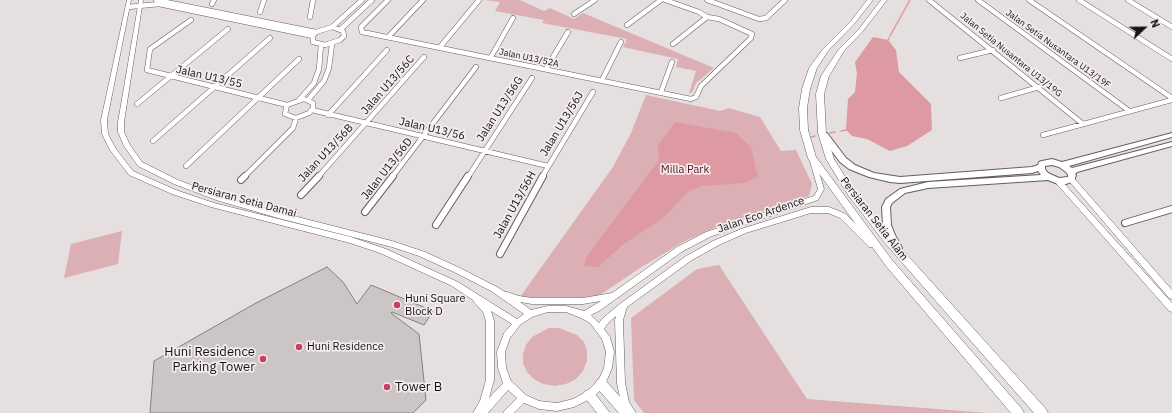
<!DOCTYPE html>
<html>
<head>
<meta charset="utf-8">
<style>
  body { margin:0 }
  #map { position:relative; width:1172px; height:413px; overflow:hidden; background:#e6dfdf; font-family:"IBM Plex Sans",sans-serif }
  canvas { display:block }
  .north { position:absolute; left:1124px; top:8px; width:40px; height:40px; -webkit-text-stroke:3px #f4eced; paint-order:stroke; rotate:68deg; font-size:11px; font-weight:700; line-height:16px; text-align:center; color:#151313 }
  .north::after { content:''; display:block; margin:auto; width:14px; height:18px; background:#151313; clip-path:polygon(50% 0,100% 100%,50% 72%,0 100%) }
</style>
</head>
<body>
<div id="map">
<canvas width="1172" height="413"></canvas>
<div class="north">N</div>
</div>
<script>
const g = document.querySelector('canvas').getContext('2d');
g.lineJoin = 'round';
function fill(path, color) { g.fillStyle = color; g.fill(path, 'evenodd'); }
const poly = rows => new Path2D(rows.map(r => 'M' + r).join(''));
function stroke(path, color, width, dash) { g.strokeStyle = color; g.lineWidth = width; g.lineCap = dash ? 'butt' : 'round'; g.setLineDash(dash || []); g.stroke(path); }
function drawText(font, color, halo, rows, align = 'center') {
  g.font = font + ' "IBM Plex Sans",sans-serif'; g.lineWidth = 3.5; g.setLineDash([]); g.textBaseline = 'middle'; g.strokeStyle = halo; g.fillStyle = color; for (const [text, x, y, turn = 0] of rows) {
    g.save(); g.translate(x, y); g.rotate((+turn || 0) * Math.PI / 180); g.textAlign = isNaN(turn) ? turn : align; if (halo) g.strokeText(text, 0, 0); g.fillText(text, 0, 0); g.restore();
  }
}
fill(poly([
  [485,0,520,0,544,11,550,8,574,19,583,13,714,68,696,83,692,93,689,93,696,71,676,67,678,59,623,47,627,39,542,23,544,20,495,11,500,2],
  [646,95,720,111,729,108,760,117,781,151,796,150,812,184,809,196,726,223,707,231,683,242,640,268,603,293,594,297,520,297,613,167,631,133],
  [122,231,118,264,64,278,71,244],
  [719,265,807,399,989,413,644,413,634,400,631,318,697,269],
  [549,328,559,328,577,335,584,342,587,351,587,361,583,371,576,379,566,384,555,386,543,384,534,379,527,372,523,363,523,354,526,345,532,337]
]), '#dbafb3');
fill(poly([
  [873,37,888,40,896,50,899,72,931,104,932,130,907,146,890,151,867,139,852,136,846,130,848,99,855,92,857,73,855,62],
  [675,122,736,133,751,147,758,177,744,183,701,186,688,192,662,219,625,243,598,267,584,266,587,256,659,160,658,145]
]), '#de9aa2');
stroke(poly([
  [890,36,910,0],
  [888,40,889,38],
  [841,131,846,130],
  [830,133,835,132],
  [809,138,815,136]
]), '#de9aa2', 1.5);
const building = poly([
  [327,267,343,282,357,304,371,285,433,311,424,325,392,312,391,313,419,334,426,400,413,413,150,413,154,361,256,303,327,267]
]);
fill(building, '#ccc5c5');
stroke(building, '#867f7f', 1);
const minorFar1 = poly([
  [156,0,316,32],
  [388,0,361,27,362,32,691,99,696,97,701,86,751,38,752,34,719,19,707,17,699,12,665,0],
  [707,0,759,19,766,18,785,0],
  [929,0,1083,124],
  [978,0,1128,110],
  [1029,0,1172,98],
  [1079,0,1172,59],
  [1128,0,1172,27],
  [212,4,214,0],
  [128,7,159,4,313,36],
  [260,12,264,0],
  [574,14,595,0],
  [310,17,313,0],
  [191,20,150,49,147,70,287,105],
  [627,25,661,0],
  [332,27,343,31,344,36,340,40,325,45,313,42,313,36,316,32,332,27],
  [332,27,362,0],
  [341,29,372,0],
  [389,36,423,0],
  [673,44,707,17],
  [440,47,479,0],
  [491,57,513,18],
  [960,58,993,50],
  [546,69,568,32],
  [602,80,621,42],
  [661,92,672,62],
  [1001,98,1039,87],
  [304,99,313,103,313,108,309,113,296,118,285,114,287,105,304,99],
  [299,100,314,83,319,69,321,45],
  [308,100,324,81,329,68,332,44],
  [137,104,228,29],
  [312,110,548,166],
  [328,115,387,50],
  [1043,135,1172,100],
  [153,141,270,38],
  [186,166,299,59],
  [244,177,293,128,296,118],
  [318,177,424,57],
  [392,177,476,67],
  [468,177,532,78],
  [542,177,593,92]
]);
const minor = poly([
  [241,180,245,176],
  [301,195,319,176],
  [365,212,393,176],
  [1125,223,1172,209],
  [436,225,468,176],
  [500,254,543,176]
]);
const tertiary = poly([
  [127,0,131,0,107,120,108,134,116,149,133,171,176,190,214,203,351,237,386,249,458,282,517,319,524,314,491,291,454,272,419,256,392,247,278,218,216,200,174,184,138,166,124,146,118,132,118,122,139,0,143,0,124,122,124,132,130,145,142,162,178,180,220,196,278,212,392,241,425,252,460,268,497,287,505,292,507,292,519,296,532,298,583,298,612,293,677,247,706,232,814,196,818,189,809,158,812,156,815,158,824,189,818,200,712,236,683,251,599,311,591,315,599,323,603,318,621,303,686,256,713,241,741,229,811,207,829,207,846,214,876,245,875,247,869,247,840,218,828,213,811,213,746,233,719,245,692,260,627,307,623,320,625,383,629,402,636,413,626,413,621,403,617,383,615,320,616,316,609,322,604,329,610,337,614,352,612,368,604,387,592,398,574,407,557,411,539,409,524,403,514,413,503,413,505,410,517,398,508,390,488,413,473,413,480,401,486,380,486,321,483,312,474,302,473,300,452,286,380,253,350,243,211,207,172,194,129,175,110,150,102,134,101,120,127,0],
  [601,301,584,311,566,306,548,306,531,310,520,302,532,304,583,304,601,301],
  [491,311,512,324,504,333,497,352,498,368,503,383,489,398,494,380,494,321,491,311],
  [548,312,566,312,581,318,590,323,602,339,606,352,604,368,598,381,586,392,573,399,557,403,539,401,526,395,511,381,506,368,505,352,510,338,520,325,532,317,548,312],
  [1069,177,1073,177,1172,290,1172,299,1169,298,1069,181,1068,179,1069,177],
  [1056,179,1060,179,1172,303,1172,312,1169,311,1056,183,1055,181,1056,179]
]);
const secondary = poly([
  [821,133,827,133,846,158,855,165,874,173,900,177,1032,167,1038,165,1039,162,1042,161,1052,159,1062,162,1172,133,1172,137,1069,166,1072,168,1172,142,1172,146,1077,172,1075,174,1076,175,1074,181,1066,184,1058,184,1048,180,928,188,905,193,892,203,890,207,891,225,895,235,902,248,901,250,898,251,895,250,887,236,883,225,882,207,886,199,900,189,928,182,1041,175,1038,171,1032,173,900,183,890,182,869,177,849,169,840,162,821,137,820,135,821,133],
  [1052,165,1059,167,1066,172,1068,175,1068,177,1059,178,1048,173,1045,169,1045,166,1052,165]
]);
const trunk = poly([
  [867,0,873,0,855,23,828,51,817,68,810,89,807,108,808,130,816,157,892,260,1022,409,1024,413,1011,413,886,266,808,158,800,130,799,108,802,89,809,68,823,49,851,21,867,0],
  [881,0,887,0,863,31,844,51,829,76,824,94,826,133,834,159,854,191,891,237,1046,409,1048,413,1034,413,885,243,848,195,826,159,818,133,816,94,821,76,839,49,859,29,881,0],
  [601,379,605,380,631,409,633,413,619,413,597,388,595,384,597,380,601,379],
  [589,390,593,391,610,413,597,413,583,395,585,391,589,390]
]);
stroke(minorFar1, '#655e5f', 5.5);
stroke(minor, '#655e5f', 8);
stroke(tertiary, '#655e5f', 1);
stroke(secondary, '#655e5f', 2);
stroke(trunk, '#655e5f', 1);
stroke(minorFar1, '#fff', 4.5);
stroke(minor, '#fff', 6);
fill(tertiary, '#fff');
fill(secondary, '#fff');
fill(trunk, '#fff');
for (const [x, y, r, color] of [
  [397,305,4,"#cd3d5f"],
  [299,347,4,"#cd3d5f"],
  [263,359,4,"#cd3d5f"],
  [387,387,4,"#cd3d5f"]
]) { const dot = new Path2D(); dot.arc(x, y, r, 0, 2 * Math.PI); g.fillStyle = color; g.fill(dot); stroke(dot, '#f4eced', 1.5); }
drawText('9px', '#151313', '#f4eced', [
  ["Jalan Setia Nusantara U13/19F",1058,49,36],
  ["Jalan Setia Nusantara U13/19G",1011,55,39],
  ["Jalan U13/52A",529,58,12]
]);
drawText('11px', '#151313', '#f4eced', [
  ["Jalan U13/55",209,77,13],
  ["Jalan U13/56C",388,85,-49],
  ["Jalan U13/56G",500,109,-57],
  ["Jalan U13/56J",562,124,-59],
  ["Jalan U13/56",432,129,13],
  ["Jalan U13/56B",326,153,-47],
  ["Jalan U13/56D",387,169,-52],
  ["Persiaran Setia Damai",244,200,15],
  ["Jalan U13/56H",515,205,-61],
  ["Jalan Eco Ardence",761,215,-19],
  ["Persiaran Setia Alam",874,219,52]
]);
drawText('11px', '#5d0d23', '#f4eced', [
  ["Milla Park",685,170]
]);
drawText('11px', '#151313', '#f4eced', [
  ["Huni Square",405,299],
  ["Block D",405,312],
  ["Huni Residence",307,347]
], 'left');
drawText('13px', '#151313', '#f4eced', [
  ["Huni Residence",255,352],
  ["Parking Tower",255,367],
  ["Tower B",395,387,"left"]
], 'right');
</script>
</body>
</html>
